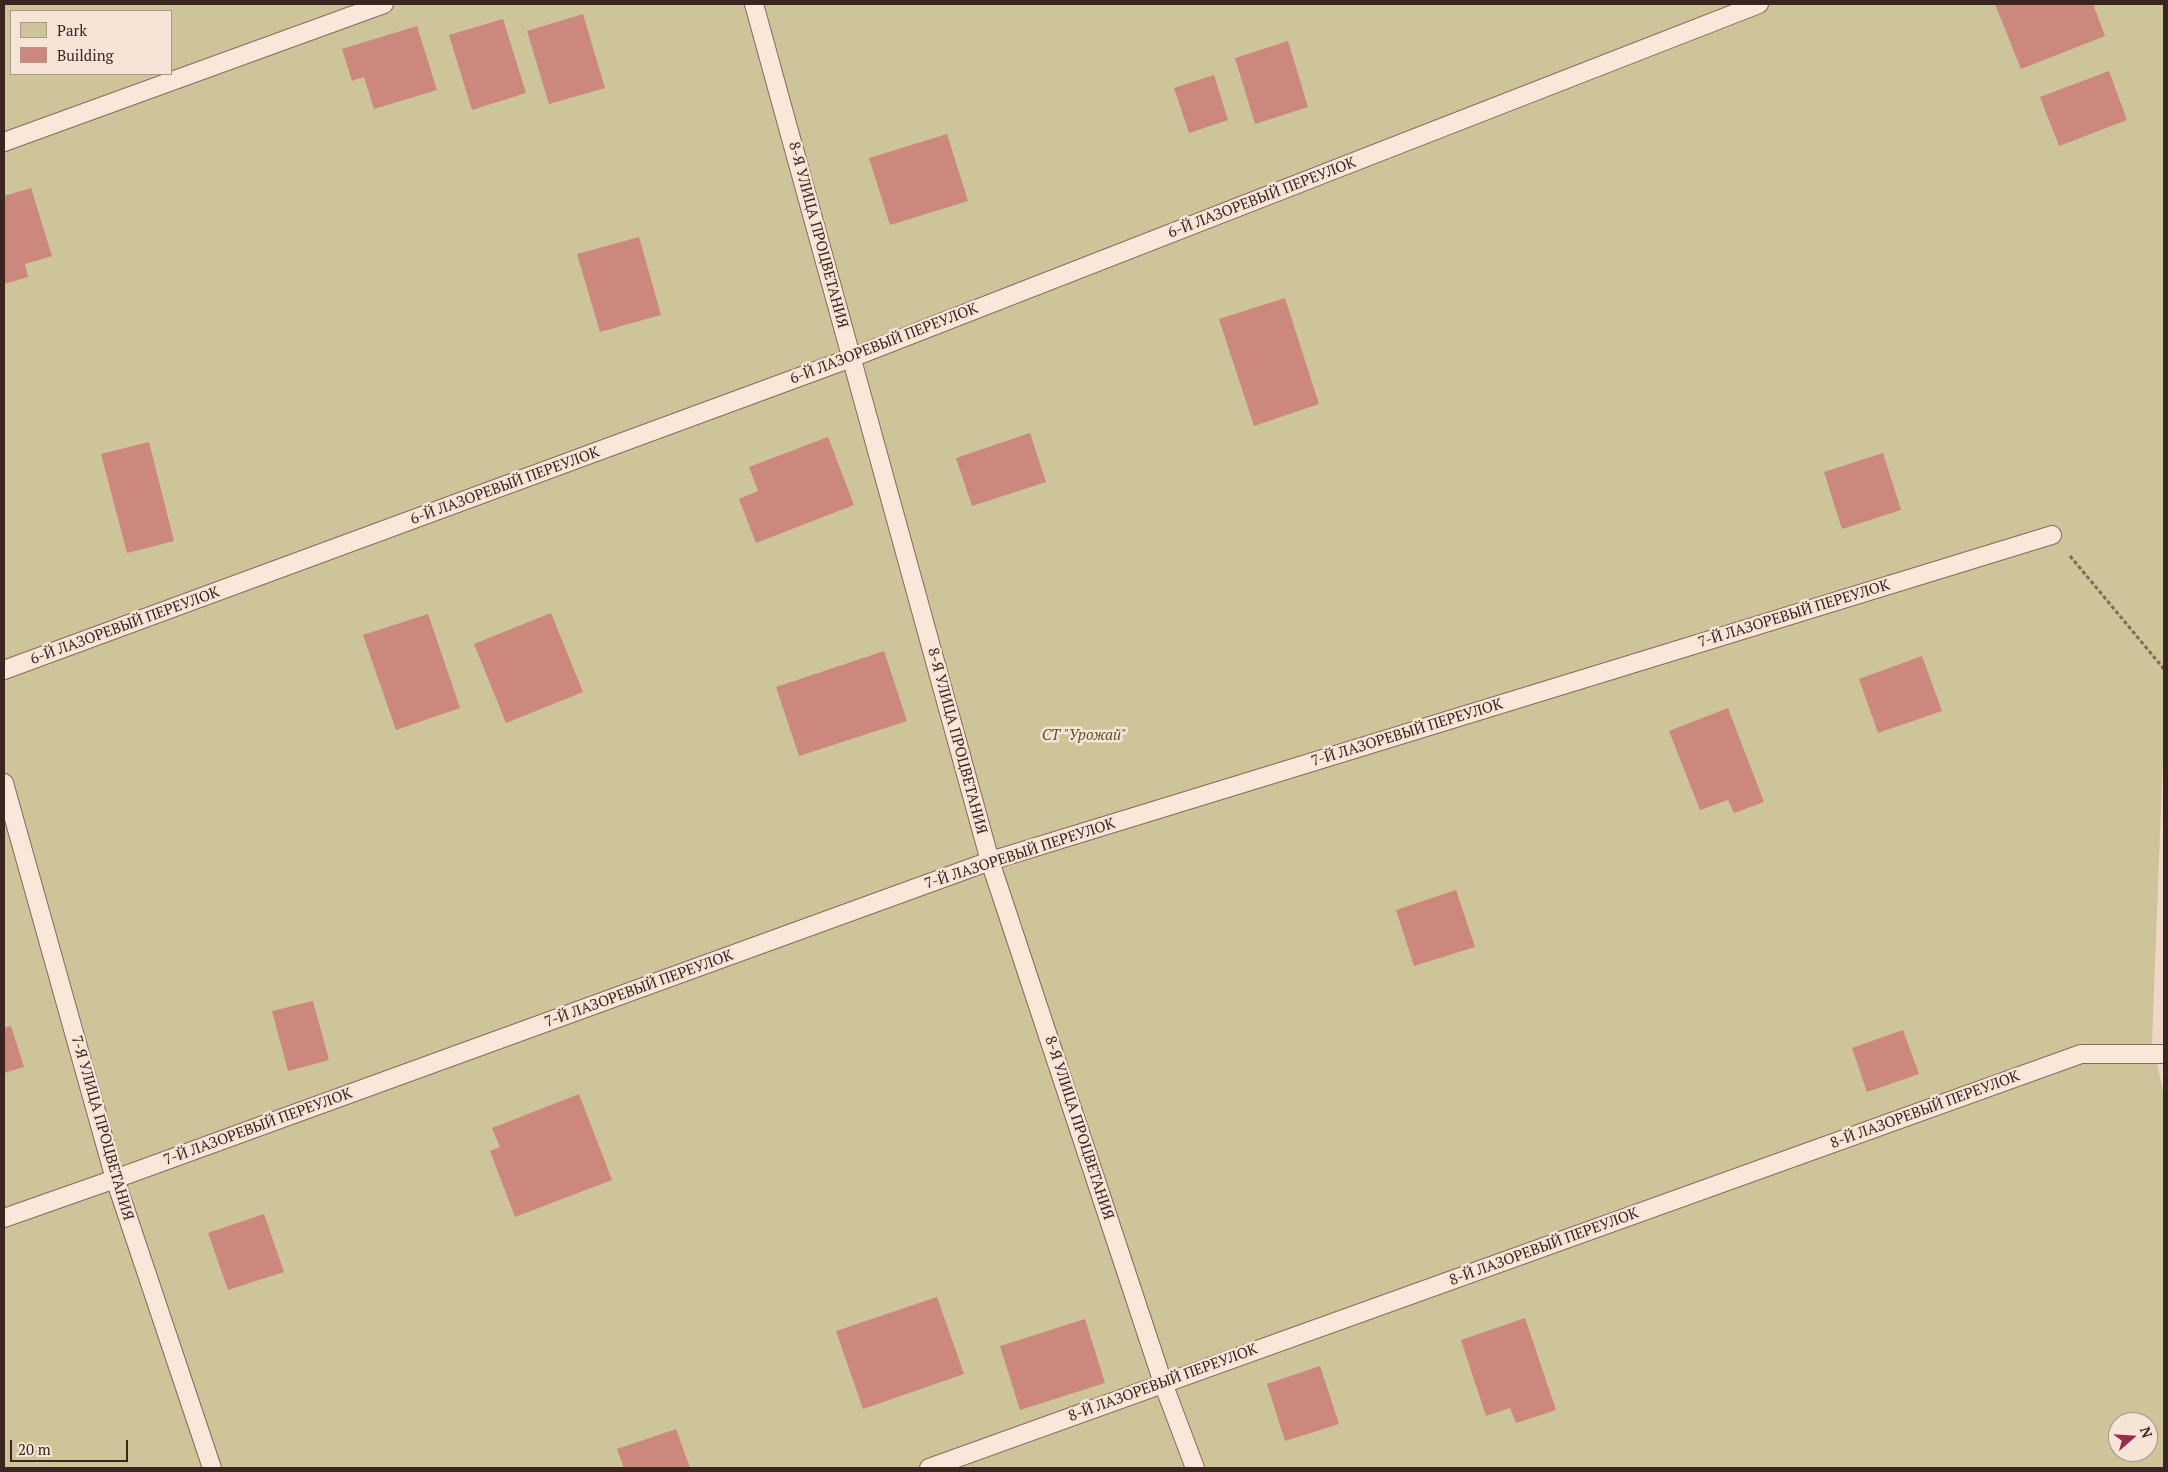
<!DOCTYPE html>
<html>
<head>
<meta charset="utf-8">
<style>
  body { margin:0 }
  #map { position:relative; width:2168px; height:1472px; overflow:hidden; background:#eed7c7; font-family:"PT Serif",serif }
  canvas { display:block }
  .frame { position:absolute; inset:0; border:5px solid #3a2520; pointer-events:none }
  .legend { position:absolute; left:10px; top:10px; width:162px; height:65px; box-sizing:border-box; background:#f6e4d6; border:1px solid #ab988d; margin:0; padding:6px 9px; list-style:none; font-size:15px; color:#3a2520 }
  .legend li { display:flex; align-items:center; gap:10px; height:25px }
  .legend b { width:25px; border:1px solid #ab988d }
  .north { position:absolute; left:2108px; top:1412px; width:50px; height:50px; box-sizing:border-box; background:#f6e4d6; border:1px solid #ab988d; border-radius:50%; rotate:71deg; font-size:14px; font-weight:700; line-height:20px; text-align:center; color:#3a2520 }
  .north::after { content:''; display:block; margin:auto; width:18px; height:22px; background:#982d4c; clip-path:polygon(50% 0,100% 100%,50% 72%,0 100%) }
  .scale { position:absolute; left:10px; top:1440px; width:118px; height:22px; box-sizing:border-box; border:2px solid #3a2520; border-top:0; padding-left:6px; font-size:15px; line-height:18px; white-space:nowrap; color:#3a2520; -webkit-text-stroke:4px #f6e4d6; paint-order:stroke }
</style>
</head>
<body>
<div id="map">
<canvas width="2168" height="1472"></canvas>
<div class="frame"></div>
<ul class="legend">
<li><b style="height:14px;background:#cdc49a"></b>Park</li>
<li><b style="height:14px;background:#cc887d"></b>Building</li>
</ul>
<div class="north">N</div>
<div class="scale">20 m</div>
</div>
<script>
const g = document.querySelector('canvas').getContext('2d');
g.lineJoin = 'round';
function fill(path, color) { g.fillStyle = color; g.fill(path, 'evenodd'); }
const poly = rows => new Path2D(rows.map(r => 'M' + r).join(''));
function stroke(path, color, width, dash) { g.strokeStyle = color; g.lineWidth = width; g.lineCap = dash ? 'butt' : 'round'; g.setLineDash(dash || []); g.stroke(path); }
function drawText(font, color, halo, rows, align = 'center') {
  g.font = font + ' "PT Serif",serif'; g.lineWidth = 5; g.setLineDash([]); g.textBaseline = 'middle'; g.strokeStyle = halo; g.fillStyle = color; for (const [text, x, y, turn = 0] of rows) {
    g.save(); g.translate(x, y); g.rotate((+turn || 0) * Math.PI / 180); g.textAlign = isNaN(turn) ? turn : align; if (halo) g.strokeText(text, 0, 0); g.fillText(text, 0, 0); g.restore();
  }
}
fill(poly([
  [4,4,2164,4,2164,730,2152,1042,2164,1095,2164,1468,4,1468],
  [11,11,171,11,171,74,11,74],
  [2118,1422,2148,1422,2148,1452,2118,1452]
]), '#cdc49a');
fill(poly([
  [1995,4,2093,4,2105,36,2021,69],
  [583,14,605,88,549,104,527,31],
  [503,19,526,93,472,110,449,35],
  [417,26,437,90,374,109,364,77,352,81,342,49],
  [1288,41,1308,107,1255,124,1235,58],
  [2109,71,2127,120,2059,146,2040,97],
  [1214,75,1228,120,1189,133,1174,88],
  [947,134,968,201,890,225,869,158],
  [31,188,52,256,25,264,28,277,4,284,4,196],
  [639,237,661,315,600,332,577,254],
  [1285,298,1319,404,1254,426,1219,319],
  [1030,433,1046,482,972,506,956,458],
  [828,437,854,505,756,543,739,499,758,491,749,467],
  [149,442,174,541,127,553,101,454],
  [1883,453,1901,510,1842,529,1824,472],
  [551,613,583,692,506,723,474,644],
  [428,614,460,708,396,730,363,635],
  [884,651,907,721,799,756,776,687],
  [1922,656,1942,711,1878,733,1859,679],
  [1728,708,1764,802,1734,813,1728,800,1700,810,1669,731],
  [1456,890,1475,947,1414,966,1396,910],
  [313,1001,329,1060,288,1071,272,1011],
  [11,1026,24,1067,4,1073,4,1028],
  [1903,1030,1919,1074,1867,1092,1852,1048],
  [579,1094,612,1180,515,1217,490,1151,500,1147,492,1128],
  [264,1214,284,1272,228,1290,208,1233],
  [937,1297,964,1374,863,1409,836,1331],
  [1525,1318,1556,1410,1516,1423,1510,1408,1486,1416,1461,1340],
  [1085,1319,1105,1383,1020,1410,1000,1346],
  [1320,1366,1339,1424,1285,1441,1267,1384],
  [676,1429,690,1468,624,1468,617,1449]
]), '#cc887d');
const service = poly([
  [754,4,990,861,1163,1383,1195,1468],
  [4,142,384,4],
  [4,670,851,358,1759,4],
  [4,783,115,1179,212,1468],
  [4,1218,115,1179,990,861,2052,535],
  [929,1468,2081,1054,2164,1054]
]);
stroke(service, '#8a675c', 20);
stroke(poly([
  [2070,556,2164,669]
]), '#8a675c', 3, [4, 2.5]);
stroke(service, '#f9e7da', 18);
drawText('15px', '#3a2520', '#f6e4d6', [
  ["6-Й ЛАЗОРЕВЫЙ ПЕРЕУЛОК",1262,198,-21],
  ["8-Я УЛИЦА ПРОЦВЕТАНИЯ",818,235,75],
  ["6-Й ЛАЗОРЕВЫЙ ПЕРЕУЛОК",884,344,-21],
  ["6-Й ЛАЗОРЕВЫЙ ПЕРЕУЛОК",505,486,-20],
  ["7-Й ЛАЗОРЕВЫЙ ПЕРЕУЛОК",1794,614,-17],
  ["6-Й ЛАЗОРЕВЫЙ ПЕРЕУЛОК",125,626,-20],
  ["7-Й ЛАЗОРЕВЫЙ ПЕРЕУЛОК",1407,733,-17],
  ["8-Я УЛИЦА ПРОЦВЕТАНИЯ",957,741,75],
  ["7-Й ЛАЗОРЕВЫЙ ПЕРЕУЛОК",1020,854,-18],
  ["7-Й ЛАЗОРЕВЫЙ ПЕРЕУЛОК",639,989,-20],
  ["8-Й ЛАЗОРЕВЫЙ ПЕРЕУЛОК",1925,1110,-20],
  ["7-Й ЛАЗОРЕВЫЙ ПЕРЕУЛОК",258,1127,-20],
  ["7-Я УЛИЦА ПРОЦВЕТАНИЯ",102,1128,74],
  ["8-Я УЛИЦА ПРОЦВЕТАНИЯ",1079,1128,72],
  ["8-Й ЛАЗОРЕВЫЙ ПЕРЕУЛОК",1544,1247,-20],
  ["8-Й ЛАЗОРЕВЫЙ ПЕРЕУЛОК",1163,1383,-20]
]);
drawText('italic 15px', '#565527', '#f6e4d6', [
  ["СТ \"Урожай\"",1084,736]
]);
</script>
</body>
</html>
